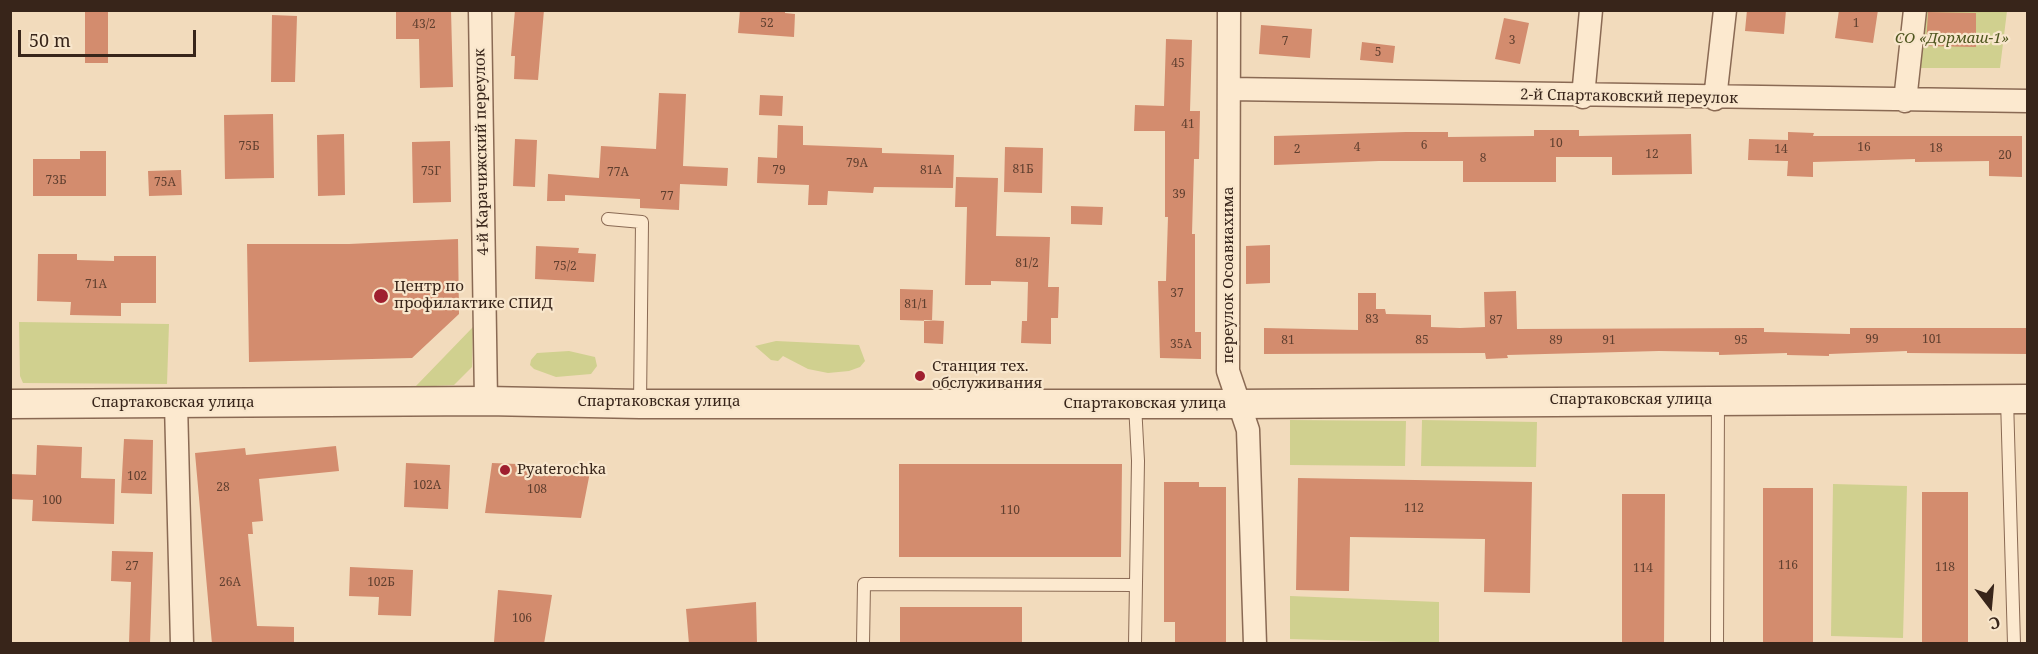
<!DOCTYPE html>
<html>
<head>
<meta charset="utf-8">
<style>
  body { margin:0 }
  #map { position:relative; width:2038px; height:654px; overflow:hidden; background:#f2dbbc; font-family:"Noto Serif",serif }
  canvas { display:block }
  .frame { position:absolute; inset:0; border:12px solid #38251a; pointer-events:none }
  .north { position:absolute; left:1960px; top:576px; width:60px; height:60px; -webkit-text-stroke:4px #f8e6cc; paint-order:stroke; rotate:164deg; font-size:16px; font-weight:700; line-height:24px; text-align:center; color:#38251a }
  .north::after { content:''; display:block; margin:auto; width:21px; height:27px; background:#38251a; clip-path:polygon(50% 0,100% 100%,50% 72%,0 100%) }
  .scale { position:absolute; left:18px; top:30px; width:178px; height:27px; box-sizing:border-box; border:3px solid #38251a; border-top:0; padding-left:8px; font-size:18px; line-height:21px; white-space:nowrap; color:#38251a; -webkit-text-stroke:4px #f8e6cc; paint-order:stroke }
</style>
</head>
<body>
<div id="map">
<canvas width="2038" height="654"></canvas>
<div class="frame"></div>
<div class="north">С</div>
<div class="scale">50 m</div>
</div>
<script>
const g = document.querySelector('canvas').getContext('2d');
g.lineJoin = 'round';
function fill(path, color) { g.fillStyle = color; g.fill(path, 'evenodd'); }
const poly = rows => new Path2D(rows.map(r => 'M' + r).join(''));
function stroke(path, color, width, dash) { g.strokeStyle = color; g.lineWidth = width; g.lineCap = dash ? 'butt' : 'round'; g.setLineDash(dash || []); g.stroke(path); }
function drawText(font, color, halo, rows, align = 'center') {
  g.font = font + ' "Noto Serif",serif'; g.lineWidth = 4.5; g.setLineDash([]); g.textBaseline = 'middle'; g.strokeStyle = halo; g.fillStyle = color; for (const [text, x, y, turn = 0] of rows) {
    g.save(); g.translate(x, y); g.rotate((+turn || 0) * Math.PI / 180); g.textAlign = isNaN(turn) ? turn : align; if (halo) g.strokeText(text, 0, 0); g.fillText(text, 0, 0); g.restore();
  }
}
fill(poly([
  [1904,11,2007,11,2000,68,1898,68],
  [19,322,169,324,167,384,23,383,20,376],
  [473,327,472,367,454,385,415,387],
  [776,341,859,345,865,361,860,367,849,371,828,373,808,369,783,356,778,361,771,360,755,346],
  [569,351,595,357,597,366,591,374,556,377,534,369,530,365,531,360,537,353],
  [1290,420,1406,421,1405,466,1290,465],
  [1422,420,1537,422,1536,467,1421,466],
  [1833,484,1907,486,1903,638,1831,636],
  [1290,596,1439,602,1439,643,1290,639]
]), '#d0d08f');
fill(poly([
  [85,10,108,10,108,63,85,63],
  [396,10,451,10,453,87,420,88,419,39,396,39],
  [515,10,544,10,538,80,514,79,515,56,511,56],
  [740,10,785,10,785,13,795,14,794,37,738,33],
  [1747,10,1786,10,1784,34,1745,31],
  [1839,10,1878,10,1873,43,1835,38],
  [1928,12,1976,13,1976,47,1926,46],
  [272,15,297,16,295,82,271,82],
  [1504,18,1529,23,1520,64,1495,59],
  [1261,25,1312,29,1310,58,1259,54],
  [1166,39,1192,40,1190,111,1200,111,1199,159,1194,159,1192,234,1195,234,1195,332,1201,332,1201,359,1160,358,1158,281,1166,281,1168,217,1165,217,1165,131,1134,131,1135,105,1164,106],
  [1362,42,1395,46,1393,63,1360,60],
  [659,93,686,94,683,166,728,168,727,186,680,184,679,210,640,208,640,199,565,195,565,201,547,201,548,174,599,178,601,146,656,149],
  [760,95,783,96,782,116,759,115],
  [273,114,274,178,225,179,224,115],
  [778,125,803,126,803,145,882,148,882,153,954,155,953,188,874,187,873,193,828,191,827,205,808,205,809,185,757,183,758,157,777,158],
  [1534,130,1579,130,1579,136,1691,134,1692,174,1612,175,1612,157,1556,157,1556,182,1463,182,1463,161,1379,161,1274,165,1274,136,1406,132,1448,132,1448,137,1534,136],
  [1788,132,1814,133,1813,136,2022,136,2022,177,1989,176,1989,161,1915,162,1915,159,1813,162,1813,177,1787,176,1788,161,1748,160,1749,139,1788,140],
  [344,134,345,195,318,196,317,135],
  [515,139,537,140,535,187,513,186],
  [450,141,451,202,413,203,412,142],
  [1005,147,1043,148,1042,193,1004,192],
  [80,151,106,151,106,196,33,196,33,159,80,159],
  [181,170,182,195,149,196,148,171],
  [956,177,998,178,996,236,1050,237,1048,287,1059,287,1058,318,1051,318,1051,344,1021,343,1022,321,1027,321,1028,282,991,281,991,285,965,285,967,207,955,207],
  [1071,206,1103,207,1102,225,1071,224],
  [458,239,459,314,412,358,249,362,247,244,349,244],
  [1270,245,1270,283,1246,284,1246,246],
  [536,246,579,248,578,253,596,254,594,282,535,279],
  [38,254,77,254,77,260,114,261,114,256,156,256,156,303,121,303,121,316,70,315,71,302,37,301],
  [900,289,933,290,932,321,900,320],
  [1516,291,1517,329,1764,328,1764,332,1850,334,1850,328,2028,328,2028,354,1907,353,1907,351,1829,354,1829,356,1787,355,1787,353,1719,355,1719,352,1659,351,1507,355,1508,358,1486,359,1485,353,1264,354,1264,328,1358,330,1358,293,1376,293,1376,309,1385,309,1386,314,1431,315,1431,327,1460,328,1485,327,1484,292],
  [924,320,944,321,943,344,924,343],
  [124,439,153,440,152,494,121,493],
  [37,445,82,447,81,478,115,479,114,524,32,521,33,500,10,499,10,474,36,475],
  [336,446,339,471,259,479,263,521,252,522,253,534,248,534,257,626,294,627,294,644,212,644,195,453,245,448,246,455],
  [406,463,450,465,448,509,404,507],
  [492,463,591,467,581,518,485,513],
  [899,464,1122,464,1121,557,899,557],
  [1298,478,1532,482,1530,593,1484,592,1485,539,1350,537,1349,591,1296,590],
  [1164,482,1199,482,1199,487,1226,487,1226,644,1175,644,1175,622,1164,622],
  [1763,488,1813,488,1813,644,1763,644],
  [1922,492,1968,492,1968,644,1922,644],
  [1622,494,1665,494,1664,644,1622,644],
  [112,551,153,552,150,644,129,644,131,582,111,581],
  [350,567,413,570,411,616,378,615,379,597,349,596],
  [498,590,552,595,544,644,494,642],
  [756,602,757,644,689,644,686,609],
  [900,607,1022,607,1022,644,900,644]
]), '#d38c6e');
const service = poly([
  [608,219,642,222,640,404],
  [2007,399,2014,644],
  [863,644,864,584,1136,585],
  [1135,644,1138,461,1135,404],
  [1717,644,1718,400]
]);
const minor = poly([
  [480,10,486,401],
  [1229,10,1228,371,1248,430,1255,644],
  [1230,89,2028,101],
  [1583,97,1591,10],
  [1715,99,1725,10],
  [1905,101,1915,10],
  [176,403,182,644]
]);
const tertiary = poly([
  [10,404,486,401,640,404,1237,404,2028,399]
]);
stroke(service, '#8a6a54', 14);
stroke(minor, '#8a6a54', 25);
stroke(tertiary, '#8a6a54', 31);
stroke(service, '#fce9cf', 12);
stroke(minor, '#fce9cf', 22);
stroke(tertiary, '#fce9cf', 28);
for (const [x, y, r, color] of [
  [381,296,8,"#9f1f2f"],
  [920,376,6,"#9f1f2f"],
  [505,470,6,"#9f1f2f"]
]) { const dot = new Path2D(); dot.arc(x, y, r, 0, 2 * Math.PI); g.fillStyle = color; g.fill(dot); stroke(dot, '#f8e6cc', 2); }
drawText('12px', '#5f3f2f', null, [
  ["52",767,24],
  ["1",1856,24],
  ["43/2",424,25],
  ["3",1512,41],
  ["7",1285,42],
  ["5",1378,53],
  ["45",1178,64],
  ["41",1188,125],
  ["10",1556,144],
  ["6",1424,146],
  ["75Б",249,147],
  ["4",1357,148],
  ["16",1864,148],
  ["18",1936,149],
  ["2",1297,150],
  ["14",1781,150],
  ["12",1652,155],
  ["20",2005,156],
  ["8",1483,159],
  ["79А",857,164],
  ["81Б",1023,170],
  ["79",779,171],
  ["81А",931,171],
  ["75Г",431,172],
  ["77А",618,173],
  ["73Б",56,181],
  ["75А",165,183],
  ["39",1179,195],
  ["77",667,197],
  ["81/2",1027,264],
  ["75/2",565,267],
  ["71А",96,285],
  ["37",1177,294],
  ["81/1",916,305],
  ["83",1372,320],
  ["87",1496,321],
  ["99",1872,340],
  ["101",1932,340],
  ["81",1288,341],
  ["85",1422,341],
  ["89",1556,341],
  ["91",1609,341],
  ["95",1741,341],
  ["35А",1181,345],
  ["102",137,477],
  ["102А",427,486],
  ["28",223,488],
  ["108",537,490],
  ["100",52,501],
  ["112",1414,509],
  ["110",1010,511],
  ["116",1788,566],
  ["27",132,567],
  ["118",1945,568],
  ["114",1643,569],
  ["26А",230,583],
  ["102Б",381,583],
  ["106",522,619]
]);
drawText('italic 15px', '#4f561f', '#f8e6cc', [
  ["СО «Дормаш-1»",1952,39]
]);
drawText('15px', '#38251a', '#f8e6cc', [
  ["2-й Спартаковский переулок",1629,97,1],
  ["4-й Карачижский переулок",482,152,-91],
  ["переулок Осоавиахима",1229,275,-90],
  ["Спартаковская улица",1631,400],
  ["Спартаковская улица",659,402],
  ["Спартаковская улица",173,403],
  ["Спартаковская улица",1145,404]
]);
drawText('15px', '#38251a', '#f8e6cc', [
  ["Центр по",394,287],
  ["профилактике СПИД",394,304],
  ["Станция тех.",932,367],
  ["обслуживания",932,384],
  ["Pyaterochka",517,470]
], 'left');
</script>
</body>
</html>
